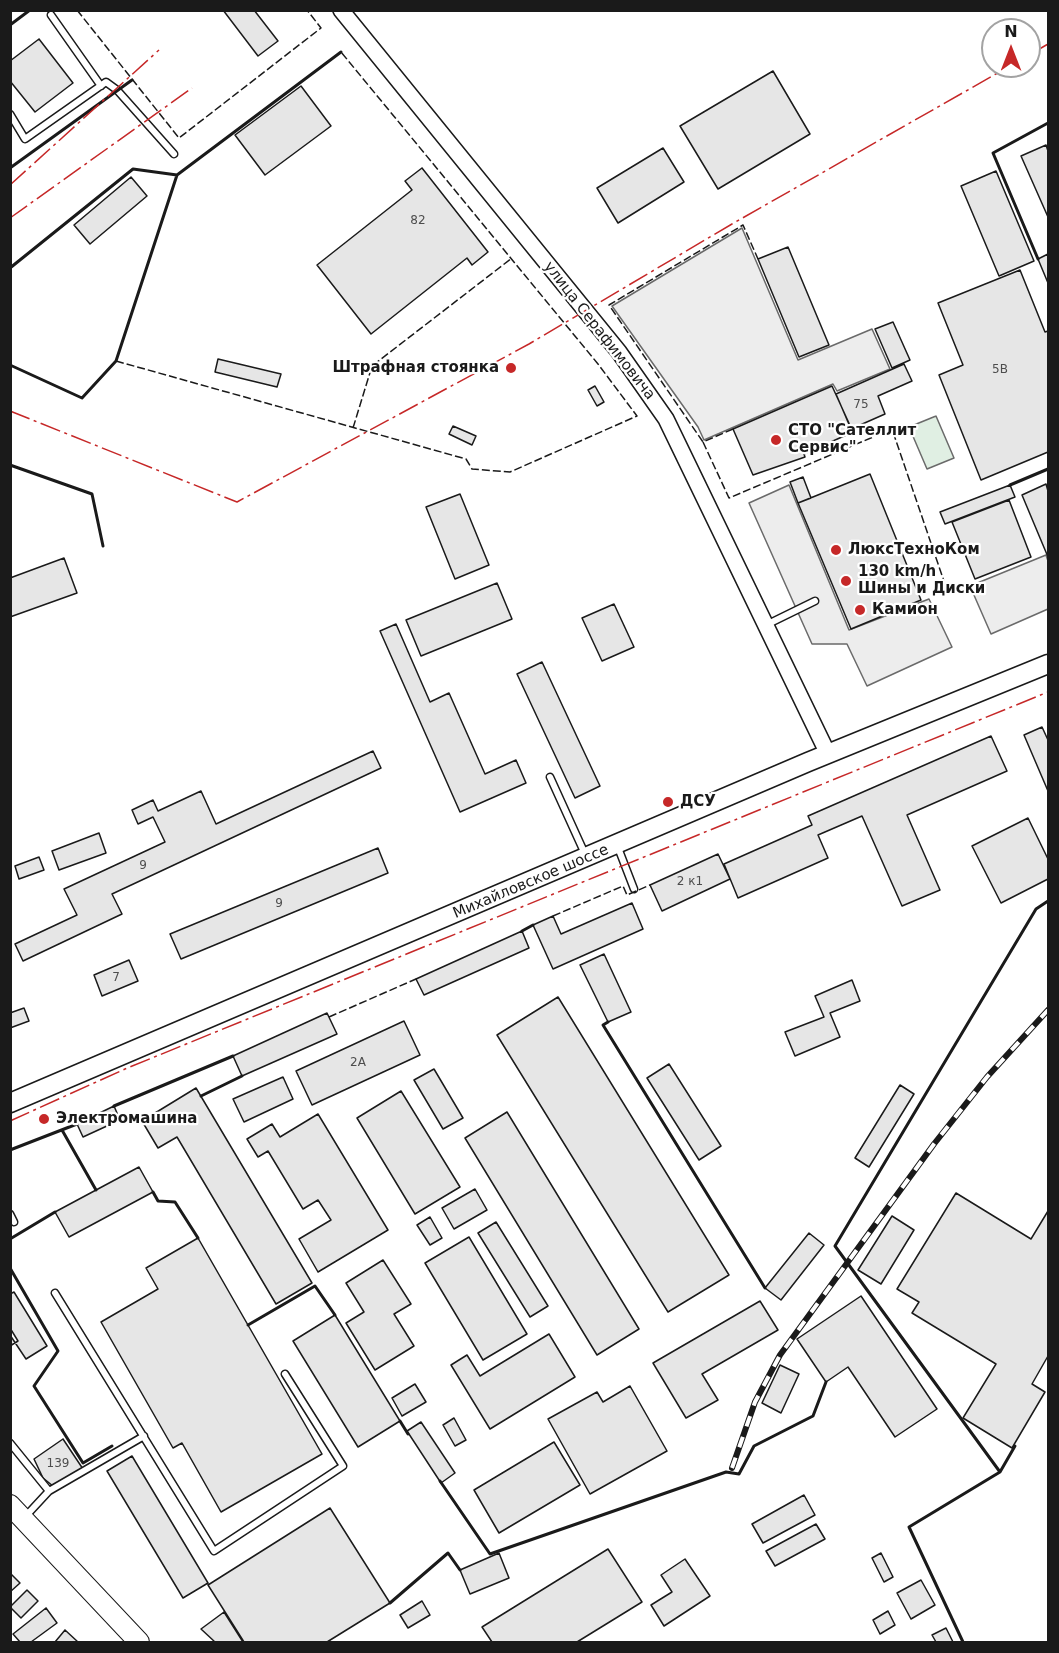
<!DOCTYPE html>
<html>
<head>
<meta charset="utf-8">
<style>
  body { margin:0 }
  #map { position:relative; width:1059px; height:1653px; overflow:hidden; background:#fff; font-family:"DejaVu Sans",sans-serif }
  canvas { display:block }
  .frame { position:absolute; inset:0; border:12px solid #1a1a1a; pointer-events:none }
  .north { position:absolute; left:981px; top:18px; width:60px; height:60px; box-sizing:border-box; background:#fff; border:2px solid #a3a3a3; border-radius:50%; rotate:0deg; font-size:16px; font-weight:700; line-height:24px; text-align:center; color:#1a1a1a }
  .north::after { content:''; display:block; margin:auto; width:21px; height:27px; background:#c62828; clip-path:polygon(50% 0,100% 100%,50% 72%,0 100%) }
</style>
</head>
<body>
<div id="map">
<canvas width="1059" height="1653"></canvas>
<div class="frame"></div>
<div class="north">N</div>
</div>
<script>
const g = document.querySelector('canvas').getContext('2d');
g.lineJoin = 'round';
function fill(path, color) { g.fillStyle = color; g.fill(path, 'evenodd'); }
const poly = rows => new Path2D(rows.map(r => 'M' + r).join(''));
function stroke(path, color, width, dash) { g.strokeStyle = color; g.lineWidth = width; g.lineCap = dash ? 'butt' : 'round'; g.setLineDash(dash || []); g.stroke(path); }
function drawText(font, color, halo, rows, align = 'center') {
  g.font = font + ' "DejaVu Sans",sans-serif'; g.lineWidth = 4.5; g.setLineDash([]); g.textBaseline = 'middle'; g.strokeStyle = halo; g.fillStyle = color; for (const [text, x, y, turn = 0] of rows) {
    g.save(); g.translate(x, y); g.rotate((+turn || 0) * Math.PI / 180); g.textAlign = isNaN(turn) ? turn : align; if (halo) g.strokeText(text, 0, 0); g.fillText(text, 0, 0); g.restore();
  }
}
const green = poly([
  [936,416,954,458,927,469,909,427,936,416]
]);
fill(green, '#e0efe3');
stroke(green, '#6a6a6a', 1.5);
const parking = poly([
  [742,228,798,360,872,329,890,369,837,391,833,384,704,440,698,427,612,306,742,228],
  [789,485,849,630,929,599,952,647,867,686,847,644,812,644,749,503,789,485],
  [1046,555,1048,561,1048,609,991,634,970,586,1046,555]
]);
fill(parking, '#ededed');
stroke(parking, '#6a6a6a', 1.5);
const building = poly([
  [223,10,254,10,278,41,258,56,223,10],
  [39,39,73,83,35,112,10,81,10,61,39,39],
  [773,71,810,134,718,189,680,126,773,71],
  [301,86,331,126,265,175,235,135,301,86],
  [1046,145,1048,151,1048,217,1021,156,1046,145],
  [663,148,684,182,618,223,597,188,663,148],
  [422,168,488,252,472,265,467,258,371,334,317,265,412,190,405,181,422,168],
  [996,171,1034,261,999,276,961,186,996,171],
  [131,177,147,196,90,244,74,225,131,177],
  [788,247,829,345,799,357,758,259,788,247],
  [1048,254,1048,283,1038,259,1048,254],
  [1020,270,1045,332,1048,331,1048,452,981,480,939,375,963,365,938,303,1020,270],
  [893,322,910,360,892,368,875,329,893,322],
  [218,359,281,374,277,387,215,372,218,359],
  [904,364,912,381,878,396,885,414,851,429,836,394,904,364],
  [595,386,604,402,597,406,588,390,595,386],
  [832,386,853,432,804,454,805,457,753,475,733,429,832,386],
  [453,426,476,436,472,445,449,434,453,426],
  [870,474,921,600,851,629,798,503,870,474],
  [803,477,811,498,798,503,790,482,803,477],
  [1046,484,1048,491,1048,557,1022,495,1046,484],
  [1010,485,1015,497,945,524,940,512,1010,485],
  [460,494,489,565,455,579,426,507,460,494],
  [1009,500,1031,557,975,579,952,522,1009,500],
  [64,558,77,593,10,617,10,578,64,558],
  [497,583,512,619,421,656,406,620,497,583],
  [614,604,634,647,602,661,582,618,614,604],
  [396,624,430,702,449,693,485,774,516,760,526,783,460,812,380,631,396,624],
  [542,662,600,786,575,798,517,674,542,662],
  [1042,727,1048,740,1048,791,1024,735,1042,727],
  [991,736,1007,771,907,815,940,890,902,906,862,816,818,835,828,858,738,898,724,864,812,825,808,816,991,736],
  [373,751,381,768,112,894,122,914,23,961,15,944,77,915,64,889,165,842,153,817,138,824,132,810,153,800,158,811,201,791,216,824,373,751],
  [1028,818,1048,859,1048,879,1001,903,972,846,1028,818],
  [99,833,106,853,59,870,52,851,99,833],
  [378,848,388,873,181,959,170,934,378,848],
  [718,854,730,879,662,911,650,885,718,854],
  [39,857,44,870,19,879,15,866,39,857],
  [632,903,643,929,553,969,533,925,553,916,561,934,632,903],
  [522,931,529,948,424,995,416,979,522,931],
  [604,954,631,1012,608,1022,580,965,604,954],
  [129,960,138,981,102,996,94,975,129,960],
  [852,980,860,1001,830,1013,840,1037,795,1056,785,1032,824,1017,815,996,852,980],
  [558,997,729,1275,668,1312,497,1035,558,997],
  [24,1008,29,1021,10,1028,10,1013,24,1008],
  [327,1013,337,1034,242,1076,233,1056,327,1013],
  [404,1021,420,1055,312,1105,296,1071,404,1021],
  [669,1064,721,1146,699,1160,647,1078,669,1064],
  [434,1069,463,1118,443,1129,414,1080,434,1069],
  [283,1077,293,1099,244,1122,233,1099,283,1077],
  [900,1085,914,1094,869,1167,855,1158,900,1085],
  [196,1088,312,1283,276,1304,177,1137,158,1148,142,1121,196,1088],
  [401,1091,460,1187,415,1214,357,1118,401,1091],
  [114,1106,120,1120,83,1137,77,1124,114,1106],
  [507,1112,639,1329,597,1355,465,1138,507,1112],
  [318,1114,388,1230,318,1272,299,1239,331,1220,318,1200,303,1209,268,1151,258,1157,247,1139,272,1124,280,1137,318,1114],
  [139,1167,153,1192,69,1237,55,1212,139,1167],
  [475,1189,487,1210,454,1229,442,1208,475,1189],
  [956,1193,1031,1239,1048,1211,1048,1356,1032,1384,1045,1392,1012,1448,963,1418,996,1364,912,1313,919,1302,897,1289,956,1193],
  [892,1216,914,1230,881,1284,858,1270,892,1216],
  [430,1217,442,1238,430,1245,417,1225,430,1217],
  [496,1222,548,1306,530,1317,478,1233,496,1222],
  [809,1233,824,1245,781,1300,765,1288,809,1233],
  [469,1237,527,1334,483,1360,425,1263,469,1237],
  [198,1238,322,1454,221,1512,182,1443,173,1448,101,1322,158,1289,146,1268,198,1238],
  [383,1260,411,1304,394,1314,414,1346,375,1370,346,1323,364,1312,346,1283,383,1260],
  [14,1292,47,1346,26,1359,10,1335,10,1294,14,1292],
  [861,1296,937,1409,895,1437,848,1367,826,1382,797,1339,861,1296],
  [760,1301,778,1330,702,1374,718,1400,686,1418,653,1363,760,1301],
  [335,1315,400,1421,358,1447,293,1341,335,1315],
  [10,1328,18,1341,10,1346,10,1328],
  [549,1334,575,1377,490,1429,451,1365,467,1355,480,1376,549,1334],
  [780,1365,799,1374,781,1413,762,1403,780,1365],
  [415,1384,426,1402,402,1416,392,1398,415,1384],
  [630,1386,667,1451,590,1494,548,1419,597,1392,603,1402,630,1386],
  [454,1418,466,1440,455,1446,443,1425,454,1418],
  [421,1422,455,1473,441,1483,407,1431,421,1422],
  [63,1439,83,1469,53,1486,43,1478,34,1459,63,1439],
  [554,1442,580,1485,499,1533,474,1490,554,1442],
  [132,1456,208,1583,183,1598,107,1471,132,1456],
  [804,1495,815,1515,763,1543,752,1524,804,1495],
  [330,1508,390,1603,327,1642,244,1642,208,1585,330,1508],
  [816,1524,825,1539,775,1566,766,1551,816,1524],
  [608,1549,642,1602,577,1642,492,1642,482,1627,608,1549],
  [499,1553,509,1578,470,1594,460,1570,499,1553],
  [881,1553,893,1577,884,1582,872,1558,881,1553],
  [685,1559,710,1596,664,1626,651,1605,672,1592,661,1575,685,1559],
  [10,1573,20,1583,10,1592,10,1573],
  [921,1580,935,1605,911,1619,897,1593,921,1580],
  [27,1590,38,1601,21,1618,10,1607,27,1590],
  [422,1601,430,1615,408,1628,400,1615,422,1601],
  [46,1608,57,1623,31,1642,20,1642,13,1634,46,1608],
  [888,1611,895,1625,880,1634,873,1620,888,1611],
  [224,1612,243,1642,215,1642,201,1629,224,1612],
  [946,1628,953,1642,936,1642,932,1635,946,1628],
  [65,1630,78,1642,55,1642,65,1630]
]);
fill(building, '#e6e6e6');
stroke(building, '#1a1a1a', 1.5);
const service = poly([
  [51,15,101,86],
  [10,114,25,139,106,82,117,90,174,154],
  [766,625,815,601],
  [550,777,585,854],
  [617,845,634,889],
  [10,1214,14,1222],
  [55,1293,214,1551,343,1466,285,1374],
  [10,1443,49,1491],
  [24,1518,49,1491,144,1436]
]);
const tertiary = poly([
  [341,10,619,352,666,419,828,754]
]);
const secondary = poly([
  [10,1103,808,762,1048,664]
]);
const primary = poly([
  [10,1505,139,1642]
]);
stroke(service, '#1a1a1a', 9);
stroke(tertiary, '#1a1a1a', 18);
stroke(secondary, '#1a1a1a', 21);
stroke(primary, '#1a1a1a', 22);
stroke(service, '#fff', 6);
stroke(tertiary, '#fff', 15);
stroke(secondary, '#fff', 18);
stroke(primary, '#fff', 20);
const rail = poly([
  [732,1468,755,1402,780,1355,934,1144,987,1077,1048,1010]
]);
stroke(rail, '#1a1a1a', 6);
stroke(rail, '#fff', 4, [11]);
stroke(poly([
  [77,10,179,138,321,28,307,10],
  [116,361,466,459,472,469,510,472,637,416,598,364,341,52],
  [353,428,372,366,512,258],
  [733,429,703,442,609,305,743,225,758,259],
  [703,442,729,498,892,429,948,593],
  [553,916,623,886,627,895,650,885],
  [329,1017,416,979]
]), '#1a1a1a', 1.5, [8, 3]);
stroke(poly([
  [10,25,30,10],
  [10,168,132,80],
  [1038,259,993,153,1048,123],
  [10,268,133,169,177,175],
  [10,365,82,398,116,361,177,175,341,52],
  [10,465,92,494,103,546],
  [1010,485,1048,469],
  [522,931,533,925],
  [608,1022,603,1025,765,1288],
  [201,1096,242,1076],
  [114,1106,233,1056],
  [62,1130,96,1190],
  [10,1150,77,1124],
  [153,1192,158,1201,175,1202,198,1238],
  [10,1239,55,1212],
  [10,1268,58,1351,34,1386,83,1463,112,1446],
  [248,1325,315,1286,335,1315],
  [400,1421,408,1434],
  [1015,1446,1000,1472,835,1246,1036,909,1048,901],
  [440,1481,490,1554,726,1472,739,1474,754,1446,813,1416,826,1382],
  [390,1603,448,1553,460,1570],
  [963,1642,909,1527,1000,1472]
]), '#1a1a1a', 3);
stroke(poly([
  [1029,55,1048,44],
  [10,185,159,50],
  [10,218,192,88],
  [10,411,237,502,529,344,732,224,1010,66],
  [10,1121,125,1069,1048,692]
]), '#c62828', 1.5, [21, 4.5, 3, 4.5]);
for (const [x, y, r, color] of [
  [511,368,6,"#c62828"],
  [776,440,6,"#c62828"],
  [836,550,6,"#c62828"],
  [846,581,6,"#c62828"],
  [860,610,6,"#c62828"],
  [668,802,6,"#c62828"],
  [44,1119,6,"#c62828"]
]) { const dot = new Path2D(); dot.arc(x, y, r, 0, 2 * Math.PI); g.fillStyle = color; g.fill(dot); stroke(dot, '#fff', 2); }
drawText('12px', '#4d4d4d', null, [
  ["82",418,221],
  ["5В",1000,370],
  ["75",861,405],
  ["9",143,866],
  ["2 к1",690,882],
  ["9",279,904],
  ["7",116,978],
  ["2А",358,1063],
  ["139",58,1464]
]);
drawText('15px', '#1a1a1a', '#fff', [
  ["улица Серафимовича",599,331,52],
  ["Михайловское шоссе",531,882,-23]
]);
drawText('bold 15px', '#1a1a1a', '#fff', [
  ["Штрафная стоянка",499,368,"right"],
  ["СТО \"Сателлит",788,431],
  ["Сервис\"",788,448],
  ["ЛюксТехноКом",848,550],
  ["130 km/h",858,572],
  ["Шины и Диски",858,589],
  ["Камион",872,610],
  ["ДСУ",680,802],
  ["Электромашина",56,1119]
], 'left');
</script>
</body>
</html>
